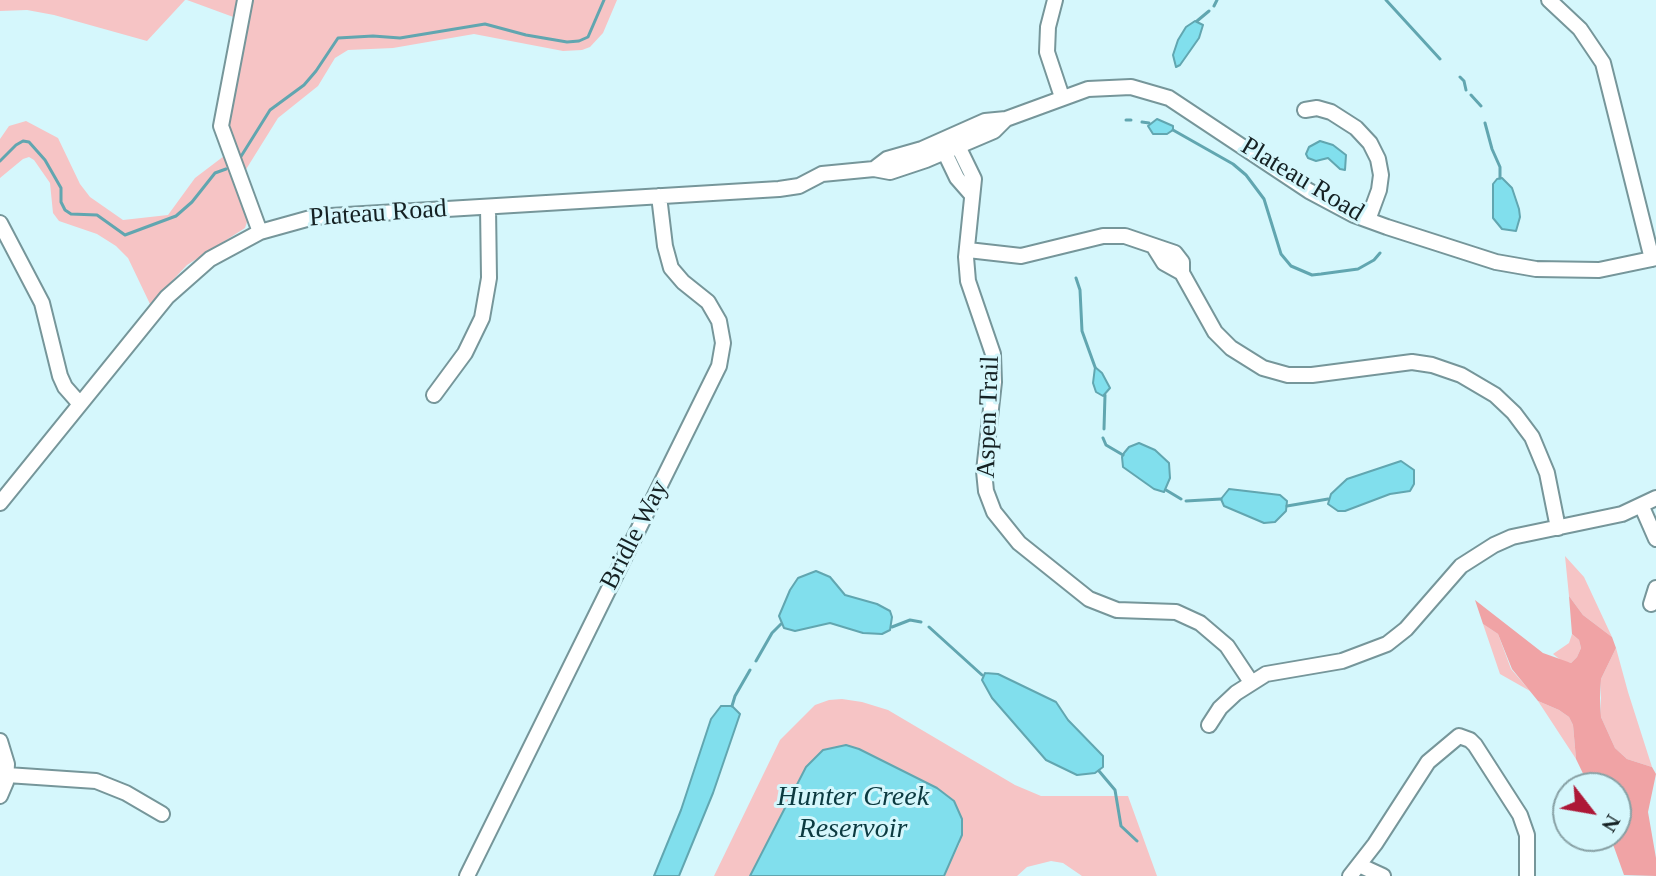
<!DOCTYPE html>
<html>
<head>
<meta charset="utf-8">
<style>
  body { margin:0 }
  #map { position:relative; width:1656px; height:876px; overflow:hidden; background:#d5f7fc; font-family:"Times New Roman",serif }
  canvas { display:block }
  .north { position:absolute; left:1552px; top:772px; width:80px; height:80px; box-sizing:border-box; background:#d5f7fc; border:2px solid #88a1a5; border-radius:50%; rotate:121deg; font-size:22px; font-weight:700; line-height:32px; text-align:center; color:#152123 }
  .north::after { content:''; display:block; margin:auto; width:28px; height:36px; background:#ad1837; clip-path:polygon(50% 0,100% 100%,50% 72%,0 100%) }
</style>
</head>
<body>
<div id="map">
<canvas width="1656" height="876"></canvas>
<div class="north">N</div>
</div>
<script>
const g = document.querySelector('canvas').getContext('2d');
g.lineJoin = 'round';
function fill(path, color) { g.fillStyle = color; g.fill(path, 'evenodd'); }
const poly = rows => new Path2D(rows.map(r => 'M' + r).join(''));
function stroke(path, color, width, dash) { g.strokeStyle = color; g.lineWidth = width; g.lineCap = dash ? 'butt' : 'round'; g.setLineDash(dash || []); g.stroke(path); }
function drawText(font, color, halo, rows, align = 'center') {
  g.font = font + ' "Times New Roman",serif'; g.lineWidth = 6; g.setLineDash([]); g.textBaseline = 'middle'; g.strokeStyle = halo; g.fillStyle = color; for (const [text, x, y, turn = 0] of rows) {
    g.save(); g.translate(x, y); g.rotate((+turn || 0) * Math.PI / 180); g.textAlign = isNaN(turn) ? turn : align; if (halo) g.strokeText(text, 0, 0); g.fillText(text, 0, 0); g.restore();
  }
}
fill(poly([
  [0,0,185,0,147,41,54,15,27,10,0,11],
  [187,0,240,0,236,18],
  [252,0,617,0,603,33,590,47,582,50,563,51,474,34,393,48,348,50,335,58,318,86,278,118,245,171,234,149,227,120],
  [26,121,58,138,80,184,90,197,123,220,168,215,195,178,224,156,248,219,245,228,187,265,150,304,128,258,116,246,97,234,59,221,53,213,50,183,34,160,29,157,23,159,0,178,0,139,9,126],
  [1565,556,1584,577,1612,637,1583,615,1569,596],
  [1483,624,1498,634,1511,669,1530,691,1500,674],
  [1572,634,1579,640,1581,648,1577,657,1571,663,1562,661,1553,654,1569,643],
  [1616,648,1628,692,1652,767,1627,759,1615,748,1601,717,1601,679],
  [842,699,862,702,888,710,1015,785,1041,796,1128,796,1157,876,1082,876,1063,863,1051,861,1027,867,1017,876,944,876,960,843,954,801,937,788,859,749,846,745,823,750,806,767,750,876,714,876,780,740,815,705,829,700],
  [1538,701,1559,710,1569,717,1573,725,1576,759]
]), '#f6c4c5');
fill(poly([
  [1569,596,1583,615,1612,637,1616,648,1601,679,1600,698,1601,717,1615,748,1627,759,1652,767,1656,774,1648,812,1656,858,1656,876,1624,875,1610,836,1616,836,1616,788,1590,788,1576,759,1573,725,1569,717,1559,710,1538,701,1512,669,1498,634,1483,624,1475,600,1543,653,1571,663,1577,657,1581,648,1579,640,1572,634]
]), '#f0a3a5');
const water = poly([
  [1195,21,1203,25,1199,38,1180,65,1176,67,1173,55,1178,40,1186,27,1195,21],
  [1157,119,1173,126,1173,130,1167,134,1153,134,1148,126,1157,119],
  [1320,141,1333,145,1346,155,1345,170,1340,169,1328,158,1316,161,1308,158,1306,154,1309,147,1320,141],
  [1502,178,1512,188,1519,209,1520,217,1516,231,1502,229,1493,218,1493,184,1497,179,1502,178],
  [1095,367,1102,373,1110,388,1103,396,1096,392,1093,383,1095,367],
  [1139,443,1155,450,1169,463,1170,478,1164,492,1154,489,1123,467,1122,457,1124,453,1129,447,1139,443],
  [1401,461,1414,470,1414,484,1410,491,1390,494,1345,511,1338,511,1328,504,1331,494,1347,479,1401,461],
  [1229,489,1280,495,1287,501,1286,511,1275,522,1264,523,1224,506,1221,499,1229,489],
  [816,571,830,577,845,595,877,604,890,611,892,617,890,630,882,634,863,633,830,623,795,631,784,628,779,616,790,590,798,578,816,571],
  [985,673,998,674,1056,702,1068,720,1103,756,1103,767,1095,773,1077,775,1046,760,992,698,982,680,985,673],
  [721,706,732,706,740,714,713,793,679,876,654,876,681,810,711,719,721,706],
  [846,745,859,749,937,788,954,801,962,819,962,835,944,876,750,876,806,767,823,750,846,745]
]);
fill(water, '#81dfed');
stroke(water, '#61a6b0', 2);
stroke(poly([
  [1386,0,1440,59],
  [1214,6,1217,0],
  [1197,21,1209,11],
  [1460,77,1464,81,1466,90],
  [1471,95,1481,106],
  [1126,120,1131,120],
  [1142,122,1149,123],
  [1485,123,1492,149,1500,167,1500,178],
  [1173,130,1233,164,1246,175,1264,199,1281,254,1291,266,1312,275,1321,274,1358,269,1374,260,1380,253],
  [240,158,270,110,304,85,316,71,338,38,373,36,400,38,485,24,526,35,567,42,579,41,588,37,604,0],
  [0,161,16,145,23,141,29,142,45,160,61,188,61,202,65,210,71,214,97,215,125,235,176,216,192,202,215,173,226,169],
  [1076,278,1080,290,1082,331,1095,367],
  [1104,429,1105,395],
  [1103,438,1106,445,1123,455],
  [1166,490,1181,499],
  [1186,501,1221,499],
  [1287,506,1328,499],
  [892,627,910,620,921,622],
  [929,627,982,675],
  [756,661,772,633,781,624],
  [732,706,735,696,750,670],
  [1099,771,1115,790,1121,826,1137,841]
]), '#61a6b0', 3);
const minor = poly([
  [245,0,221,126,260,232],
  [1055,0,1048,27,1047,52,1062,97],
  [1549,0,1580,29,1603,63,1652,259],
  [1305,110,1317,108,1331,112,1356,128,1370,143,1378,159,1381,175,1379,190,1368,220],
  [956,142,974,179,966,257,968,281,993,354,994,382,984,471,986,491,994,512,1019,543,1089,599,1117,610,1176,612,1200,623,1227,646,1251,682],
  [945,146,945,153,957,178,971,194],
  [874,169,887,159,922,149,985,121,1006,119,1088,89,1131,87,1169,98,1309,191,1354,215,1387,227,1496,262,1536,269,1599,270,1656,258],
  [0,223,42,303,60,376,65,387,80,404],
  [1154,247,1164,263,1182,273],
  [968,250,1021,256,1103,236,1125,236,1175,253,1182,262,1182,273,1215,332,1231,348,1263,368,1288,375,1312,375,1412,362,1432,365,1461,375,1495,395,1514,413,1532,437,1547,473,1558,528],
  [434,395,465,353,482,318,489,278,488,207],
  [0,503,167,297,210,259,260,232,314,217,779,189,799,186,822,174,874,169,890,172,926,160,994,131,1006,119],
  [1642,507,1656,539],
  [1651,604,1656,588],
  [1209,725,1220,708,1236,693,1266,674,1342,661,1387,644,1406,629,1461,566,1494,545,1512,537,1622,514,1656,498],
  [0,741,7,764,6,782,0,796],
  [7,775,96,781,126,793,162,814],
  [1359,865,1383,876],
  [467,876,719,366,723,343,719,321,708,302,683,282,671,268,665,246,659,196],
  [1350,876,1375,844,1428,762,1459,736,1470,740,1475,745,1520,815,1527,835,1527,876]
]);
stroke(minor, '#76969a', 18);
stroke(minor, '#fff', 14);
drawText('26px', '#152123', '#d5f7fc', [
  ["Plateau Road",1302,180,31],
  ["Plateau Road",378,214,-4],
  ["Aspen Trail",989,417,-88],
  ["Bridle Way",635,535,-63]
]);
drawText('italic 28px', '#0c3a40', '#d5f7fc', [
  ["Hunter Creek",853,798],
  ["Reservoir",853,830]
]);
</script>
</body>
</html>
